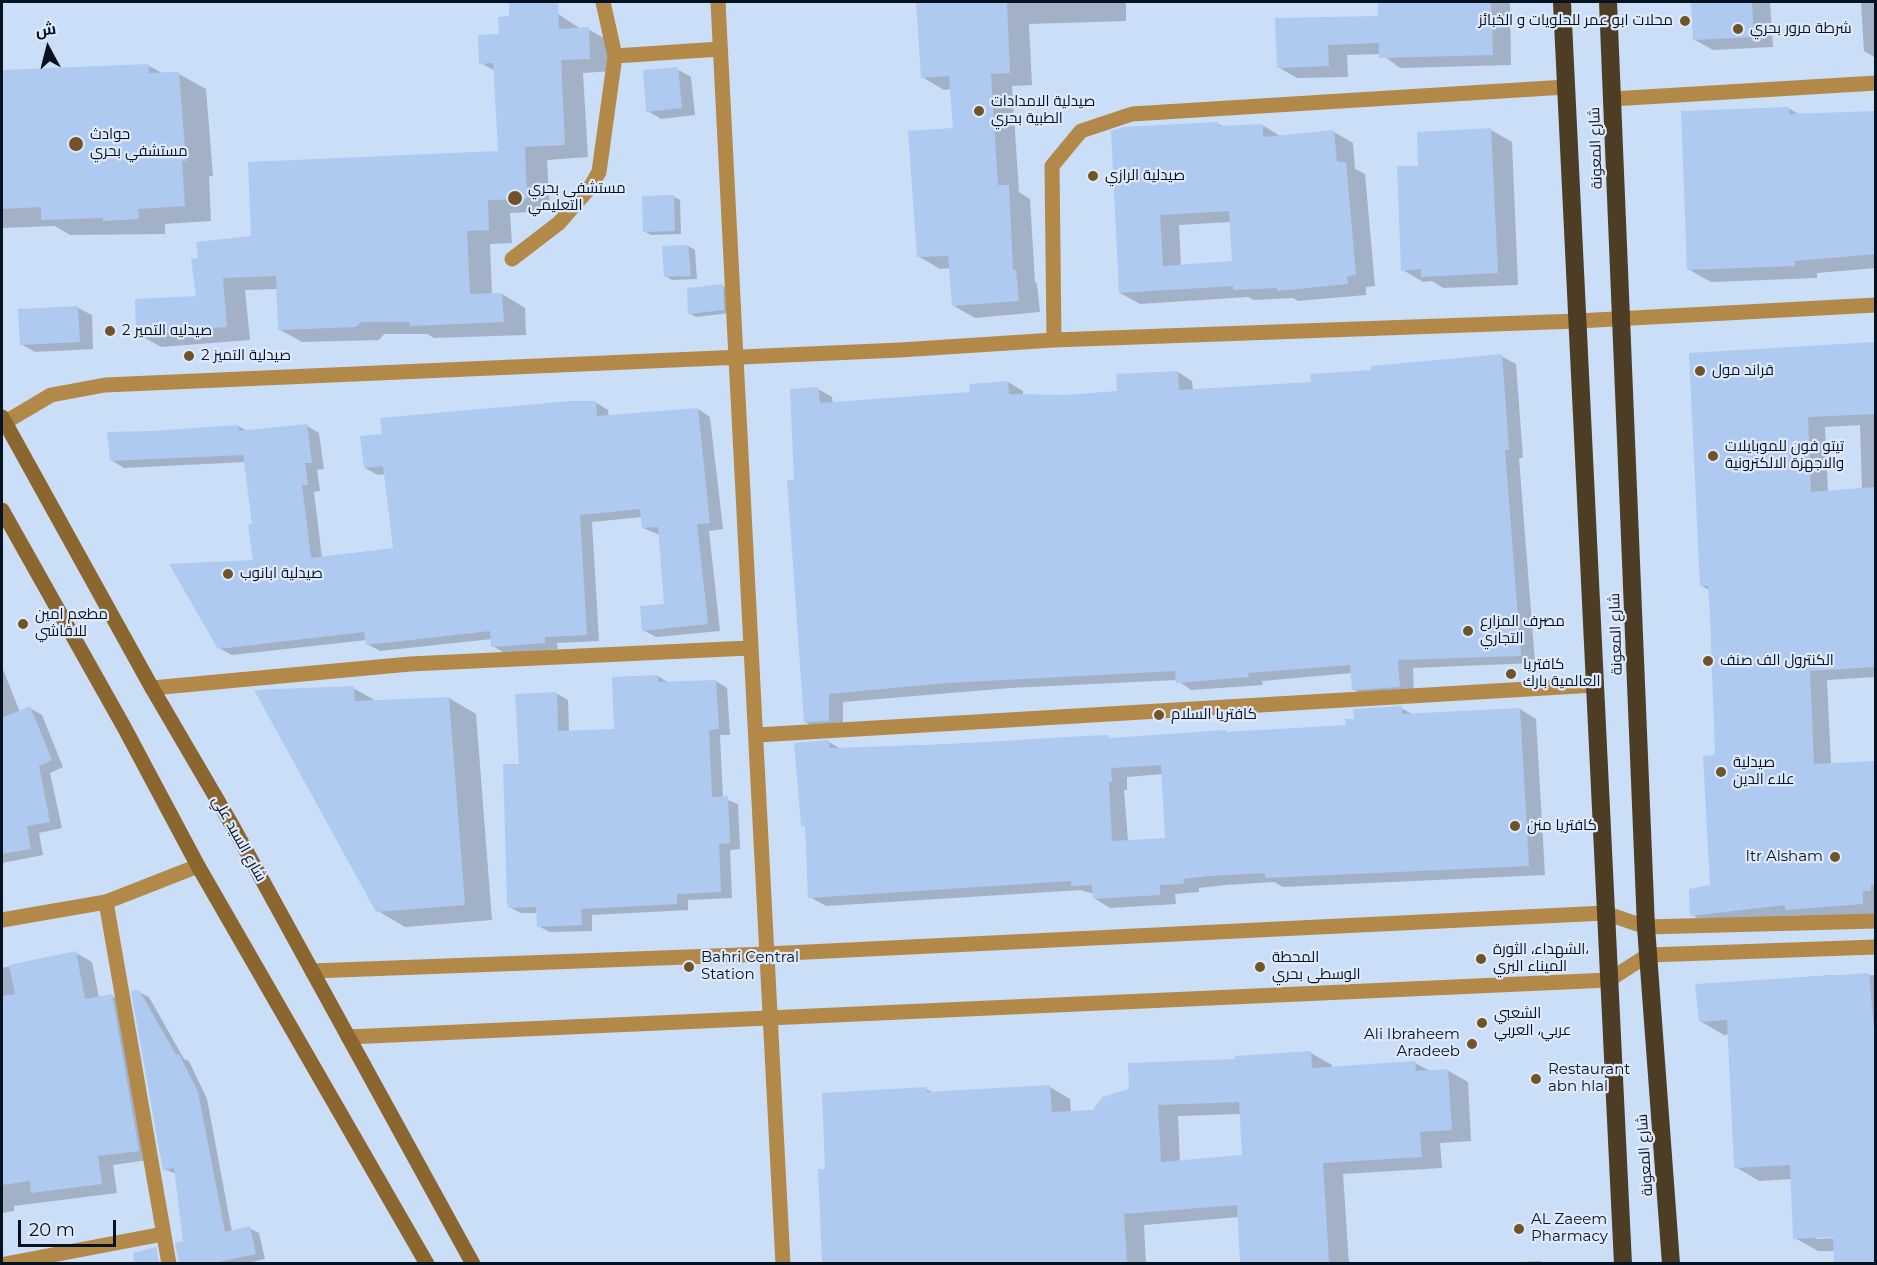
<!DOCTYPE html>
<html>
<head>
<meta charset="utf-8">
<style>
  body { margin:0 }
  #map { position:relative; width:1877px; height:1265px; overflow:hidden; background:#cbdef7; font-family:Montserrat,Cairo,sans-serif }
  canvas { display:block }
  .frame { position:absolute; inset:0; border:3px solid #071220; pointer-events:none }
  .north { position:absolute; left:18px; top:18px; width:60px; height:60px; -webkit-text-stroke:4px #deeafb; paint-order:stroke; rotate:353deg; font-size:16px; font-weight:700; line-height:24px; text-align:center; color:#071220 }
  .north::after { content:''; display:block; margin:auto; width:21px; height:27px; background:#071220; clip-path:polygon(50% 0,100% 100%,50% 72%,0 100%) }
  .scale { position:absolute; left:18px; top:1220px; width:98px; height:27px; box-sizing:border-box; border:3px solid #071220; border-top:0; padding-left:8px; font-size:18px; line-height:21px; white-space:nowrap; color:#071220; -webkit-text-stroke:4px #deeafb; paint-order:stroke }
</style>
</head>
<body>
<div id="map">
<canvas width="1877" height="1265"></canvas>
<div class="frame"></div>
<div class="north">ش</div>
<div class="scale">20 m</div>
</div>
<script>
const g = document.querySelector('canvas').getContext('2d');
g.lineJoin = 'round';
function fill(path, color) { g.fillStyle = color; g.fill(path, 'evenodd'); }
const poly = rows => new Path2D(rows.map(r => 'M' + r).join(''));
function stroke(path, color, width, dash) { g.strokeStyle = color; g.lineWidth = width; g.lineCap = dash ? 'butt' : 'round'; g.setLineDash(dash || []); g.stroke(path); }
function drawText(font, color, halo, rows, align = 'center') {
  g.font = font + ' Montserrat,Cairo,sans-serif'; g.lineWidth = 4.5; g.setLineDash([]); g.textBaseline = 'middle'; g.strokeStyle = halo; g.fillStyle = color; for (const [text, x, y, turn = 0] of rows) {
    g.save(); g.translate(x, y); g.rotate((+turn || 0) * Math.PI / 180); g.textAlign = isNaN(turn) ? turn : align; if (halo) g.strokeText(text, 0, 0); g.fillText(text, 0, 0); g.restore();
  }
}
fill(poly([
  [918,2,1126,2,1126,21,1029,24,1032,85,1012,86,1019,192,1030,199,1035,282,1037,284,1040,312,975,318,954,306,951,268,940,269,918,256,954,129,951,89,944,90,922,77],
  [1379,2,1510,2,1511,65,1400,68,1381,54,1347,55,1348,77,1297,78,1278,67,1380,17],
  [1693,2,1770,2,1773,47,1713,50,1695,40],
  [1861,2,1876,2,1876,58,1864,51],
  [558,14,581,29,588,29,611,42,613,71,583,73,588,157,547,160,550,211,510,213,512,243,490,244,492,295,502,294,525,308,526,335,434,338,427,334,384,334,379,340,302,342,279,329,278,289,245,290,250,340,161,347,138,334,198,298,253,237,499,153,495,71,481,63,501,35],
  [149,66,164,74,179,74,206,89,213,176,209,176,211,221,165,224,165,234,70,235,55,226,2,228,2,72],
  [677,69,691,77,695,115,661,119,648,111],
  [1788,108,1800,115,1876,112,1876,268,1817,273,1817,278,1711,282,1688,269],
  [1218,124,1224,127,1262,125,1282,137,1334,132,1353,143,1355,169,1365,174,1375,286,1366,287,1366,295,1298,301,1293,298,1254,300,1248,297,1140,304,1120,293,1112,132],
  [1231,222,1233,263,1181,266,1179,225],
  [1491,130,1512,142,1518,285,1443,288,1432,281,1423,282,1403,270,1420,167],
  [674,197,680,200,681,234,651,235,644,231],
  [688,246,695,250,697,279,672,280,665,276],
  [722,286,729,289,730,313,696,317,689,313],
  [78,308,92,315,93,349,35,352,21,344],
  [1876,344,1876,677,1827,680,1831,764,1876,762,1876,914,1804,919,1798,915,1710,925,1692,915,1712,886,1716,756,1712,616,1709,590,1702,586,1691,355],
  [1860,425,1862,490,1828,492,1825,427],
  [1501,356,1516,364,1523,458,1519,458,1535,663,1413,668,1414,694,1368,697,1353,689,1352,673,1262,681,1263,685,1191,690,1177,680,1010,688,843,702,843,729,820,730,805,722,796,481,818,389,832,397,833,404,971,393,971,385,1008,382,1023,391,1023,396,1065,396,1118,393,1178,372,1192,381,1193,390,1312,383,1372,372],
  [595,402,608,410,609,417,698,409,710,417,723,529,709,531,720,631,656,637,643,630,666,605,660,535,643,528,642,517,592,522,599,641,557,643,558,649,506,654,493,646,492,639,380,651,367,644,367,640,232,655,219,648,254,562,254,526,246,462,124,468,111,460,152,433,238,426,247,431,307,426,319,433,324,469,317,470,320,491,314,492,322,558,394,549,385,474,378,475,365,468],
  [2,667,20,712,30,708,42,715,63,767,50,773,62,828,39,833,43,855,2,863],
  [658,676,669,683,716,681,727,688,730,735,720,735,723,798,738,804,740,849,730,850,732,898,688,900,688,910,592,915,592,931,550,932,538,926,538,913,521,913,509,907,520,765,557,694,568,700,569,732,615,730],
  [353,688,378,702,449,698,476,714,492,920,405,927,378,911],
  [1401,708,1414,715,1520,709,1536,719,1545,875,1283,887,1274,882,1226,885,1199,888,1199,892,1175,894,1176,904,1110,908,1094,898,1094,894,1081,890,826,906,810,897,806,827,803,825,829,742,841,749,1108,737,1112,739,1225,731,1229,734,1347,727],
  [1163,774,1167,839,1128,841,1124,790,1127,790,1127,777],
  [76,953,92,962,99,998,112,996,128,1005,155,1159,113,1165,117,1193,14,1206,14,1211,2,1213,2,968],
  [1834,975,1839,977,1876,975,1876,1264,1836,1264,1835,1251,1818,1251,1795,1238,1792,1179,1759,1181,1736,1167,1729,1034,1724,1035,1700,1021,1697,985],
  [1841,1235,1841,1238,1816,1239,1816,1236],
  [139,992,149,997,184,1059,189,1061,207,1099,232,1232,249,1228,259,1233,265,1259,244,1264,180,1264,177,1244,185,1242,176,1174,164,1169],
  [1311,1053,1332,1065,1332,1068,1415,1063,1430,1071,1447,1070,1468,1082,1471,1141,1440,1143,1442,1168,1343,1174,1349,1264,1242,1264,1239,1217,1144,1225,1146,1264,824,1264,820,1170,827,1170,926,1089,934,1093,1050,1087,1070,1099,1071,1112,1094,1111,1237,1060],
  [1241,1114,1244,1156,1180,1162,1178,1116],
  [1540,1261,1545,1264,1483,1264]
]), '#0003');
fill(poly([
  [509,2,558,2,559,29,589,27,590,59,561,60,565,145,525,147,527,199,488,200,489,230,467,231,470,294,502,293,504,322,410,326,410,322,361,322,356,327,278,330,276,276,223,278,227,327,198,329,198,332,136,335,135,299,196,296,191,259,198,258,196,242,251,236,248,162,498,151,493,63,479,64,478,35,499,34,498,17,509,16],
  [916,2,1007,2,1010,73,991,74,998,185,1009,185,1013,270,1016,270,1019,301,952,306,948,256,917,257,908,131,953,128,949,76,921,78],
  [1378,2,1491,2,1493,55,1379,58,1379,43,1328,45,1329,66,1277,68,1275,18,1378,16],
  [1691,2,1752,2,1754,37,1693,40],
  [149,64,149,73,179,72,186,161,182,161,185,206,138,209,139,219,103,221,103,218,41,220,41,207,2,209,2,70],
  [678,67,682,108,646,112,643,70],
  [1789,107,1789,114,1875,111,1875,254,1795,261,1795,266,1687,270,1681,111],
  [1218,122,1218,126,1263,124,1263,137,1334,130,1337,162,1346,162,1356,275,1347,276,1348,284,1277,291,1277,288,1233,290,1233,286,1119,293,1111,131,1123,127],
  [1229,211,1232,261,1163,266,1160,215],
  [1491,128,1498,273,1421,277,1421,269,1401,271,1397,166,1418,166,1417,132],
  [674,195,675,231,643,232,642,196],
  [688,245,691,276,664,277,662,246],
  [723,284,724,310,688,314,687,288],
  [78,306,80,342,20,345,18,309],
  [1875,342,1875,414,1808,417,1811,492,1875,487,1875,667,1810,671,1814,764,1875,761,1875,884,1871,885,1871,891,1863,891,1863,904,1785,910,1785,905,1690,916,1689,889,1710,885,1703,756,1715,755,1710,616,1708,586,1700,586,1689,353],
  [1502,354,1509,450,1505,450,1521,656,1398,660,1400,687,1352,690,1350,665,1248,673,1249,677,1176,683,1175,671,946,683,829,694,829,721,804,722,787,480,794,480,790,389,818,387,820,403,970,392,969,384,1008,381,1009,394,1065,395,1117,391,1116,374,1178,371,1179,390,1311,382,1310,374,1371,370,1371,366],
  [570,401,596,401,597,416,698,408,710,523,697,524,708,624,642,631,640,606,664,604,658,527,642,528,640,509,580,515,587,635,545,637,545,643,491,647,490,631,366,645,364,632,218,649,169,564,253,560,248,525,252,524,243,455,110,461,107,432,152,431,238,425,239,431,307,424,312,463,305,463,308,485,302,485,311,558,393,548,383,466,364,468,360,436,382,434,380,418],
  [658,675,658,682,716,680,719,729,709,730,712,797,728,796,730,843,719,844,721,892,677,894,677,904,581,909,582,925,537,927,536,907,508,908,507,902,503,764,519,764,515,694,557,692,558,731,614,729,612,677],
  [354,686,355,701,449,697,465,905,376,912,254,690],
  [30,706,52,760,39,766,50,822,27,826,31,849,2,854,2,718],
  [1402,706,1402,714,1520,708,1529,866,1265,878,1265,873,1209,876,1183,879,1184,884,1160,885,1160,895,1093,899,1092,885,1071,886,1071,881,808,898,805,825,801,826,794,743,829,740,829,748,955,744,1083,736,1109,735,1109,738,1226,730,1226,732,1346,725,1345,719,1354,719,1353,709],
  [1161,765,1165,838,1112,841,1109,782,1112,782,1111,768],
  [76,951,85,999,112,994,139,1151,98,1156,102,1184,31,1193,30,1181,2,1185,2,996,15,994,9,965],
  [1869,973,1875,1040,1875,1263,1834,1263,1833,1237,1793,1239,1790,1165,1734,1168,1727,1020,1699,1022,1695,984],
  [139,990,176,1055,179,1054,198,1092,225,1232,250,1226,256,1254,213,1263,179,1263,175,1243,183,1241,174,1168,163,1170,159,1149,131,991],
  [1311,1051,1312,1068,1415,1061,1416,1071,1448,1069,1452,1130,1420,1132,1422,1157,1323,1163,1329,1263,1240,1263,1237,1205,1124,1214,1127,1263,822,1263,818,1169,825,1169,822,1093,927,1087,927,1092,1050,1085,1052,1112,1093,1110,1102,1097,1129,1089,1128,1063,1235,1059,1235,1056],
  [1239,1102,1242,1155,1161,1162,1158,1105],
  [156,1247,159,1263,134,1263,133,1253]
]), '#aecaf0');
stroke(poly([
  [718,2,736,358],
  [615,56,720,49],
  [512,259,559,223,591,186,599,172,615,56,603,2],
  [312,971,767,954,1605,913,1646,927,1876,921],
  [348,1037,1609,980,1648,955,1876,947]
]), '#b3894a', 15);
stroke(poly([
  [1612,99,1876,83],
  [1054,340,1052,166,1081,131,1132,114,1566,87],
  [736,358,783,1264],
  [2,424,51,395,105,385,900,350,1054,340,1577,321,1876,305],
  [152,688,410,664,749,648],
  [757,735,1595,685],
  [106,902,169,1264],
  [2,920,106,902,198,866],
  [5,1264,163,1234]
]), '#b3894a', 15);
stroke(poly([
  [2,417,152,688,232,825,473,1264],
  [2,510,124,727,198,866,427,1264]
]), '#8b662e', 15);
stroke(poly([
  [1562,2,1623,1264],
  [1608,2,1646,927,1671,1264]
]), '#4d3d25', 18);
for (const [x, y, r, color] of [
  [1685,21,6,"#705327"],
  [1738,29,6,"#705327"],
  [979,111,6,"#705327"],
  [76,144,8,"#705327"],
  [1093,176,6,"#705327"],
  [515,198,8,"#705327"],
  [110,331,6,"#705327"],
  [189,356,6,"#705327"],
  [1700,371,6,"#705327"],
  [1713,456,6,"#705327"],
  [228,574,6,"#705327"],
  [23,624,6,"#705327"],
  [1468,631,6,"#705327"],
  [1708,661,6,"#705327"],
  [1511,674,6,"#705327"],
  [1159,715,6,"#705327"],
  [1721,772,6,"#705327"],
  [1515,826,6,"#705327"],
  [1835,857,6,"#705327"],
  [1481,959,6,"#705327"],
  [689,967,6,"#705327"],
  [1260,967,6,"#705327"],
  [1482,1023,6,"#705327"],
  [1472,1044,6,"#705327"],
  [1536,1079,6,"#705327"],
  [1519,1229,6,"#705327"]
]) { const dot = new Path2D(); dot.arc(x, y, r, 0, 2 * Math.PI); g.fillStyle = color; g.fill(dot); stroke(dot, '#deeafb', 2); }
drawText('15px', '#071220', '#deeafb', [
  ["محلات ابو عمر للحلويات و الخبائز",1673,21,"right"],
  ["شرطة مرور بحري",1750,29],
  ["صيدلية الامدادات",991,102],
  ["الطبية بحري",991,119],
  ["حوادث",90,135],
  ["مستشفي بحري",90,152],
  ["صيدلية الرازي",1105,176],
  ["مستشفى بحري",528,189],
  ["التعليمي",528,206],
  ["صيدليه التمير 2",122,331],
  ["صيدلية التميز 2",201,356],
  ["قراند مول",1712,371],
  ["تيتو فون للموبايلات",1725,447],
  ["والاجهزة الالكترونية",1725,464],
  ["صيدلية ابانوب",240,574],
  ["مطعم امين",35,615],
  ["للاقاشي",35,632],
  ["مصرف المزارع",1480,622],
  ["التجاري",1480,639],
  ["الكنترول الف صنف",1720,661],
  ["كافتريا",1523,665],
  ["العالمية بارك",1523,682],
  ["كافتريا السلام",1171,715],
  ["صيدلية",1733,763],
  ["علاء الدين",1733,780],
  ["كافتريا منن",1527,826],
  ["Itr Alsham",1823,857,"right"],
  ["الشهداء، الثورة،",1493,950],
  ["الميناء البري",1493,967],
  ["Bahri Central",701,958],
  ["Station",701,975],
  ["المحطة",1272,958],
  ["الوسطى بحري",1272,975],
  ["الشعبي",1494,1014],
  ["عربي، العربي",1494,1031],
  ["Ali Ibraheem",1460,1035,"right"],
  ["Aradeeb",1460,1052,"right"],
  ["Restaurant",1548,1070],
  ["abn hlal",1548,1087],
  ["AL Zaeem",1531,1220],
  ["Pharmacy",1531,1237]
], 'left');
drawText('15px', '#071220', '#deeafb', [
  ["شارع المعونة",1596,148,-92],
  ["شارع المعونة",1616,634,-92],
  ["شارع السيد علي",239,839,61],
  ["شارع المعونة",1645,1155,-94]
]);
</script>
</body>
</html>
